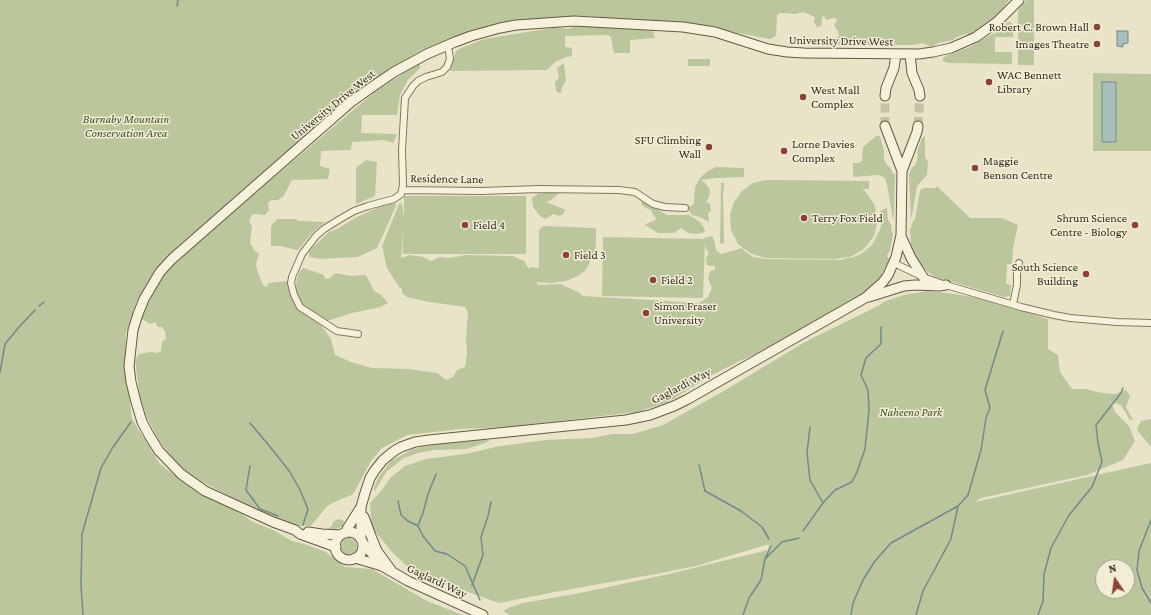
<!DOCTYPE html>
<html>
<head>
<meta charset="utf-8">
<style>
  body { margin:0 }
  #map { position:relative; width:1151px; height:615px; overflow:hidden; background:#e9e4c8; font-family:"Crimson Pro",serif }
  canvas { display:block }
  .north { position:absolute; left:1095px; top:559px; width:40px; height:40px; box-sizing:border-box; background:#f2eed6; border:1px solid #a6a18e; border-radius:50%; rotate:347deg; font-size:11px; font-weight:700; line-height:16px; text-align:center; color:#352e21 }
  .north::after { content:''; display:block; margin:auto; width:14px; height:18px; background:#8b4236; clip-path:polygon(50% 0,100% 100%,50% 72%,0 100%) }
</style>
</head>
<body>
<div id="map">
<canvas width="1151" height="615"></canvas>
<div class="north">N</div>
</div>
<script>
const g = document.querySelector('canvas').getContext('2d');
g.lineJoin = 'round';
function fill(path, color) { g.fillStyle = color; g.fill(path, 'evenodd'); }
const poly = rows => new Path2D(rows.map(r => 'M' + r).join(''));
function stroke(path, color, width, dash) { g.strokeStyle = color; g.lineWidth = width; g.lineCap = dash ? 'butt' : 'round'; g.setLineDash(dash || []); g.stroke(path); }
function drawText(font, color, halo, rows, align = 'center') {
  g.font = font + ' "Crimson Pro",serif'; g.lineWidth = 3; g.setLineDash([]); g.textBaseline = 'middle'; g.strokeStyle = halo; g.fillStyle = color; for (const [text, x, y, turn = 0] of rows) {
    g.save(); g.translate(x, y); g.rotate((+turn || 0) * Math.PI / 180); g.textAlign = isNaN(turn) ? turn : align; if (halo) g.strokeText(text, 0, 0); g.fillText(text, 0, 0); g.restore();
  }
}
fill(poly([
  [0,0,1009,0,1000,13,983,29,975,31,970,35,965,34,955,38,953,40,939,43,931,47,923,43,913,45,835,45,833,42,835,39,839,36,838,31,834,26,837,20,835,18,826,20,824,16,822,17,821,26,817,27,814,22,815,17,804,12,795,14,780,13,777,15,776,36,770,39,690,24,610,20,588,16,511,21,492,25,454,37,420,51,390,68,160,265,137,300,126,333,125,361,132,419,160,464,190,487,226,504,253,522,273,530,292,541,304,544,326,552,345,567,372,569,427,601,463,615,0,615],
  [1027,0,1034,0,1034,65,1018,65,1018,12,1020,7],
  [1007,22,1011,22,1013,26,1013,37,995,37,995,52,1012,52,1012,64,948,63,943,61,943,58,946,56,970,47,994,33,995,34,996,33,995,32,1007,23],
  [579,25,592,25,653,31,655,38,630,40,630,53,614,53,611,37,607,35,565,36,565,47,572,48,572,56,566,57,555,62,547,70,450,71,456,51,461,48,484,39,558,27,568,29],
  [688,59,710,59,710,66,688,66],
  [420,63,420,68,408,80,400,95,397,115,362,115,361,133,397,134,393,143,384,140,352,142,351,150,321,151,320,166,330,169,328,179,292,180,283,197,278,200,272,200,268,203,269,210,265,215,255,214,252,215,249,221,252,226,250,242,254,250,259,254,256,264,257,270,263,285,266,287,269,283,288,281,290,287,291,297,315,317,331,339,335,355,351,362,372,368,409,369,437,373,446,380,453,377,457,370,465,367,467,353,466,339,468,312,465,307,459,306,429,302,407,297,402,293,402,289,399,287,387,268,382,246,399,204,400,203,402,204,404,217,404,196,526,196,526,254,403,254,403,229,402,251,401,258,410,255,423,257,431,261,440,257,450,258,466,255,513,256,524,261,529,269,530,267,539,268,539,230,543,226,596,228,596,245,593,256,588,266,585,271,576,277,566,281,552,283,536,282,538,285,560,284,578,292,583,296,699,303,708,297,712,288,708,278,710,271,715,270,715,266,710,266,707,265,706,258,709,253,706,249,705,242,703,298,602,296,603,237,704,239,704,238,712,236,715,243,716,250,721,254,742,248,747,253,753,257,765,259,840,260,853,257,861,254,872,245,880,230,882,222,880,211,887,208,888,220,892,226,891,227,893,234,890,250,887,256,889,258,888,262,880,277,874,285,866,292,855,299,756,354,742,360,712,375,668,402,637,412,507,427,461,429,407,435,382,448,371,461,356,489,352,495,341,499,327,506,311,526,297,526,246,505,189,475,170,455,159,440,148,420,140,397,135,360,139,354,151,352,157,353,161,351,162,342,166,339,165,331,162,327,158,327,155,322,150,324,142,319,145,303,158,281,177,259,377,90],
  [564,63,566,81,561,89,562,92,559,93,556,91,555,82,559,78,557,68],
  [1093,73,1151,74,1151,151,1093,151],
  [876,136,880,136,881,141,884,150,884,160,887,165,890,167,893,174,895,174,894,217,893,219,887,185,885,178,879,175,853,177,853,163,860,163,860,161,862,161,863,147],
  [925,136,925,158,928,161,927,175,917,186,912,216,911,219,909,174,912,167,914,167,917,161,918,149,922,138],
  [366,160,377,162,375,196,356,204,356,168],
  [716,167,744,168,744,177,716,178,701,180,706,184,710,190,709,197,706,202,710,204,711,211,708,214,709,220,709,222,700,217,692,215,687,208,694,204,695,187,701,177,708,171],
  [766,180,869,181,869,189,862,189,865,191,874,204,878,220,874,236,864,249,850,257,834,259,765,258,750,253,738,244,731,230,730,215,734,202,742,191,753,183],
  [721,183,724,183,724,191,723,192,724,244,720,243],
  [937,186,970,218,1002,218,1018,225,1013,248,1012,264,1007,264,1006,284,1011,285,1010,296,1004,297,936,277,928,272,921,266,917,260,917,259,915,254,913,253,911,247,910,229,912,226,911,225,915,219,920,190,924,188,935,188],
  [543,192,561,192,551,200,546,202,564,209,565,210,563,214,560,216,553,214,546,219,540,216,533,207,532,198,539,193,542,194],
  [642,200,667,215,689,215,700,222,704,228,705,232,697,234,688,233,681,228,674,233,658,233,645,225,646,224,655,220,656,218,653,215,651,210,646,208,641,204],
  [395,202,396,206,377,248,358,257,320,259,309,257,309,251,329,232,337,229,357,217,383,205],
  [277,219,295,219,299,221,325,222,311,234,298,250,296,250,281,246,271,246,271,226],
  [304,268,324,275,325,279,330,278,335,273,351,276,365,275,369,280,374,291,381,295,388,303,380,307,352,313,330,320,321,320,299,301,296,286,297,278,300,271],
  [927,291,948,293,979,298,1048,319,1048,349,1058,355,1060,372,1072,389,1086,389,1102,393,1115,394,1126,390,1130,396,1126,407,1133,420,1130,420,1121,405,1111,402,1115,412,1129,426,1135,441,1123,460,1087,475,981,498,975,502,1151,463,1151,615,510,615,503,611,511,607,523,603,580,593,669,574,768,550,769,544,696,566,656,574,555,592,499,603,420,575,407,566,392,552,372,528,370,503,382,490,391,477,405,466,426,459,465,454,500,446,546,440,592,438,612,434,633,434,663,425,722,392,805,342,880,305,883,302,904,295],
  [1103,567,1127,567,1127,591,1103,591],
  [1151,419,1151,447,1137,430,1141,421],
  [481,440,488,440,489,441,485,443,466,449,434,450,418,453,404,458,386,472,375,491,374,490,374,488,378,478,391,461,413,449,432,445],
  [338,519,343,520,345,523,343,526,334,530,329,530,328,529,332,526,333,522],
  '341 546a8 8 0 1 1 16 0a8 8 0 1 1-16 0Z'
]), '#bbc69d');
const water = poly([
  [1117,31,1128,31,1128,43,1123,44,1123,47,1117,46,1117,31],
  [1102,82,1116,82,1116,142,1102,142,1102,82]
]);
fill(water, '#a8bebb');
stroke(water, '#708b89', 1);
stroke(poly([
  [177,6,178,0],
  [39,306,44,302],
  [0,372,5,344,19,327,35,310],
  [250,423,271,448,290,472,300,490,308,509,303,525],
  [810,427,807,453,810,480,823,503],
  [699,465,705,491,741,511,762,527,769,539],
  [250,466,246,490,260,509,278,516],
  [398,501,401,515,408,521,418,526,423,536,435,551,447,554,465,566,480,600],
  [1151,520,1139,551,1137,570,1142,588,1151,603],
  [418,525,423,513,428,494,436,474],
  [803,531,823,503,835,490,852,482,857,472,865,449,869,410,868,390,861,375,866,358,881,344,881,327],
  [766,558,782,542,799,538],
  [472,585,483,555,481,537,488,516,491,502],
  [83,615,81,586,82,534,101,468,113,447,131,422],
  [743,615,749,598,761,580,765,559,771,546],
  [851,615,853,603,863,580,875,561,891,543,958,506,968,495,981,450,986,418,990,408,985,390,1003,331],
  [916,615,923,591,951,539,958,506],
  [1038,615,1043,601,1044,574,1051,548,1069,515,1092,487,1102,462,1098,443,1096,425,1121,393,1123,388]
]), '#708b89', 1.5);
stroke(poly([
  [885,126,885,96],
  [918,126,920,96]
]), '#c5c0a7', 9, [9, 4.5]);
const street = poly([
  [402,190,481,191,539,189,619,190,635,192,653,204,665,207,685,208],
  [894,263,923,277,946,285,1021,307,1054,315,1070,318,1117,322,1151,323],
  [1013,304,1017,285,1017,268,1019,263],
  [358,334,337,331,300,307,294,295,291,283,292,277,302,254,316,236,324,229,340,219,354,211,368,206,394,199,401,194,403,185,402,150,405,98,413,86,418,81,426,77,442,72,447,67,450,59,449,52,447,45]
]);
const secondary = poly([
  [910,54,912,73,919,90,920,96],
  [885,96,886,88,894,68,896,54],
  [885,126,902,171],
  [901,236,911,258,923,277],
  [869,297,904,286,915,285,939,286,946,285],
  [364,517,371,536,377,551,391,570],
  [308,532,322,534,341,535],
  '335 546a14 14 0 1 1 28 0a14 14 0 1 1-28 0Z',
  [346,533,347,529,361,507],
  [361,539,361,507,365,493,370,478,375,470,383,460,394,451,401,447,415,442,429,440,626,420,650,415,674,406,688,399,865,298,883,282,888,275,896,257,901,235,902,171,917,132,918,126],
  [363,543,380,563],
  [336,547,300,534,295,530,273,522,205,491,181,474,159,451,149,435,142,422,136,402,131,382,129,366,133,330,138,314,144,299,160,272,172,259,351,102,372,87,394,72,427,54,455,42,471,36,500,28,516,25,574,21,683,27,715,32,768,49,787,52,804,53,919,54,933,52,951,48,976,37,997,22,1019,0],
  [355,558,382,566,408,581,483,615]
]);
stroke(street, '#83785f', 8);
stroke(secondary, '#655942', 11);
stroke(street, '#f5f1da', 6);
stroke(secondary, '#f5f1da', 9);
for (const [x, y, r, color] of [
  [1097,27,4,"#8b4236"],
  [1097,44,4,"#8b4236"],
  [989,82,4,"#8b4236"],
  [803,97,4,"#8b4236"],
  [709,147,4,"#8b4236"],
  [784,151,4,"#8b4236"],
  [975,168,4,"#8b4236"],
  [804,218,4,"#8b4236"],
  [465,225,4,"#8b4236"],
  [1135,225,4,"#8b4236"],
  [566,255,4,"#8b4236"],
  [1086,274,4,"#8b4236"],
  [653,280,4,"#8b4236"],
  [646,313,4,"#8b4236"]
]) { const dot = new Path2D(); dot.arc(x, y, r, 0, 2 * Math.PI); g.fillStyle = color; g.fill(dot); stroke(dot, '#f2eed6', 1.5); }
drawText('12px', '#352e21', '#f2eed6', [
  ["Robert C. Brown Hall",1089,27,"right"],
  ["Images Theatre",1089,44,"right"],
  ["WAC Bennett",997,75],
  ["Library",997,89],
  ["West Mall",811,90],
  ["Complex",811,104],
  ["SFU Climbing",701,140,"right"],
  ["Wall",701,154,"right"],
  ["Lorne Davies",792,144],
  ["Complex",792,158],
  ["Maggie",983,161],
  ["Benson Centre",983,175],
  ["Terry Fox Field",812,218],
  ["Shrum Science",1127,218,"right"],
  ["Centre - Biology",1127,232,"right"],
  ["Field 4",473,225],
  ["Field 3",574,255],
  ["South Science",1078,267,"right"],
  ["Building",1078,281,"right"],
  ["Field 2",661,280],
  ["Simon Fraser",654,306],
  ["University",654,320]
], 'left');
drawText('12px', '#352e21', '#f2eed6', [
  ["University Drive West",841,41,1],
  ["University Drive West",333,105,-39],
  ["Residence Lane",447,179,1],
  ["Gaglardi Way",681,386,-27],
  ["Gaglardi Way",437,581,25]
]);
drawText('italic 12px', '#404f2a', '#f2eed6', [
  ["Burnaby Mountain",126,119],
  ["Conservation Area",126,133],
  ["Naheeno Park",911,412]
]);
</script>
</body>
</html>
